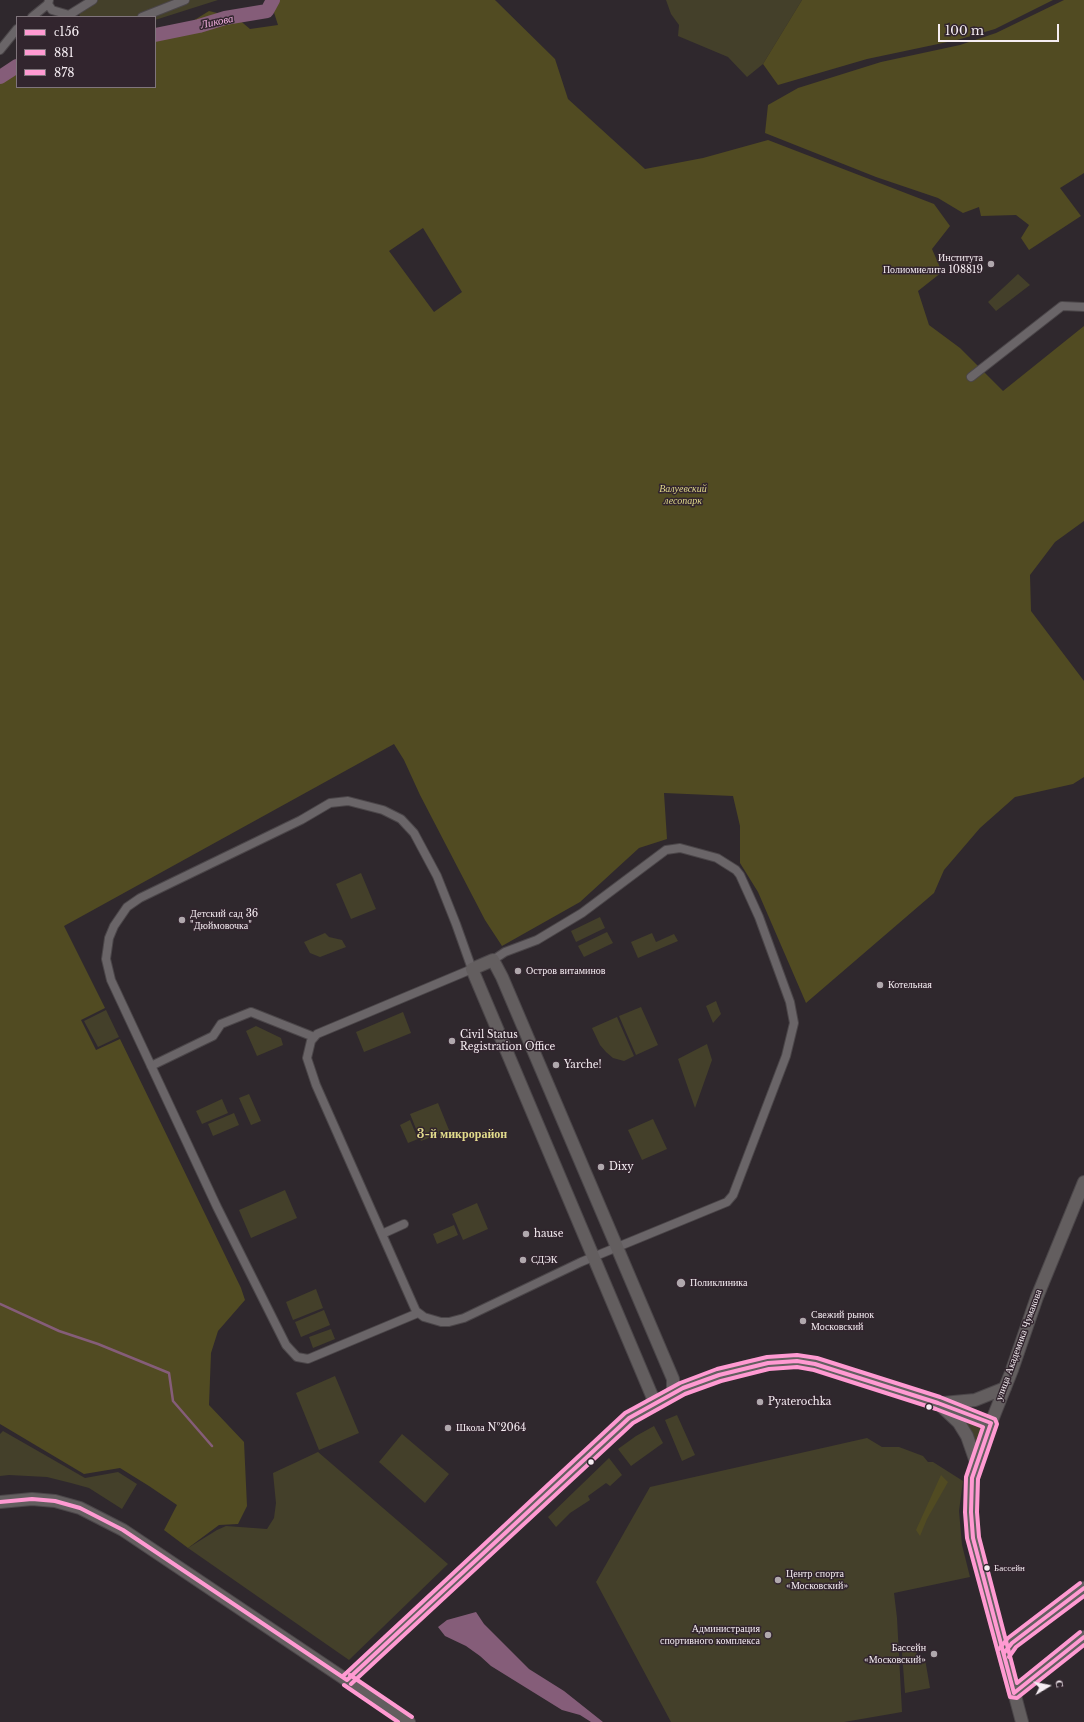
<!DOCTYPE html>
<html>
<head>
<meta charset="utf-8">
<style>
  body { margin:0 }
  #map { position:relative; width:1084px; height:1722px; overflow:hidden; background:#2f282d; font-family:"Libre Baskerville",serif }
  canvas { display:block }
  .legend { position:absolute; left:16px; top:16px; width:140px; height:72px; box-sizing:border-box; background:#32252e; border:1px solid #80757c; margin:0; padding:5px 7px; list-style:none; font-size:12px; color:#f5edf2 }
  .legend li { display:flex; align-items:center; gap:8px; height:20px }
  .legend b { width:20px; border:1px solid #80757c }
  .north { position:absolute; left:1028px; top:1666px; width:40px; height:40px; -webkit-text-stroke:3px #32252e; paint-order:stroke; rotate:80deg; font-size:11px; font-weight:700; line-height:16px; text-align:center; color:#f5edf2 }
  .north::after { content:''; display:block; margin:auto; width:14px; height:18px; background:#f5edf2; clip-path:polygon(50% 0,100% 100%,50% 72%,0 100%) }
  .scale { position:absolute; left:938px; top:24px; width:121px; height:18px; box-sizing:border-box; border:2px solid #f5edf2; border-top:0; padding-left:5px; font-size:12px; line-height:14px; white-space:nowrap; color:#f5edf2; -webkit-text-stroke:3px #32252e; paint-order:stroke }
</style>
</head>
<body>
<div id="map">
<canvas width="1084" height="1722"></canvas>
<ul class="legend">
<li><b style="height:5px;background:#ff9ad2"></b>с156</li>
<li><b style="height:5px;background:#ff9ad2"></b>881</li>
<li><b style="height:5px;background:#ff9ad2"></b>878</li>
</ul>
<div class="north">С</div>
<div class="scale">100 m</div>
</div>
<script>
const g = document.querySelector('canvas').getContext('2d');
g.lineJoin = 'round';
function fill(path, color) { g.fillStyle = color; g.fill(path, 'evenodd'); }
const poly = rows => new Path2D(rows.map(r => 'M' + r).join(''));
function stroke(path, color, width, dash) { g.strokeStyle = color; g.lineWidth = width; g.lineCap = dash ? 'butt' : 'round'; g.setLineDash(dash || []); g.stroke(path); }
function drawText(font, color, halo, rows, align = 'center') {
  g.font = font + ' "Libre Baskerville",serif'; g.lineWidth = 3; g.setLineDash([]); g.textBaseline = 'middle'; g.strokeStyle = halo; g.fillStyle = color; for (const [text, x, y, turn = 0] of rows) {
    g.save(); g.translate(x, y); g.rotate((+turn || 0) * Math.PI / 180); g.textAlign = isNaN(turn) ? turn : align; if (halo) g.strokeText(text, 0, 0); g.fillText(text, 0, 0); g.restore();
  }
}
fill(poly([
  [94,0,218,0,155,20,155,17,80,17,78,10],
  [666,0,802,0,763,64,747,77,728,57,678,36,679,25,671,14],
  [1018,274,1030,285,996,311,988,302],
  [361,873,376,909,351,919,336,884],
  [600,917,605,928,576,942,571,931],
  [607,932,613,943,584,957,578,946],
  [325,933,329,937,342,940,346,947,320,957,310,953,304,942],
  [652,933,656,942,674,934,678,941,638,958,631,942],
  [716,1001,721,1014,713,1023,706,1006],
  [641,1007,658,1045,636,1055,619,1016],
  [106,1010,119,1037,98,1047,84,1021],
  [403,1012,411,1033,364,1052,356,1032],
  [617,1017,634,1056,624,1061,613,1058,606,1052,600,1045,592,1028],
  [256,1026,281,1038,283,1045,257,1056,246,1031],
  [707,1044,712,1060,695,1108,678,1059],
  [249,1094,261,1121,251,1125,239,1098],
  [222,1099,228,1113,202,1124,196,1111],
  [438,1103,449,1130,421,1141,410,1114],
  [234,1113,239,1125,213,1136,208,1124],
  [653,1119,667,1149,642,1160,628,1130],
  [410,1120,418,1139,408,1143,400,1125],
  [285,1190,297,1218,251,1238,239,1210],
  [477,1203,488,1229,463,1240,452,1214],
  [454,1225,458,1235,437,1244,433,1234],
  [316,1289,323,1308,293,1320,286,1302],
  [324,1310,330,1325,301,1337,295,1322],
  [331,1329,335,1339,313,1348,309,1337],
  [335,1376,359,1433,319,1450,296,1393],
  [677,1415,695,1455,682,1461,665,1420],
  [964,1420,983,1427,976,1446],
  [654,1426,663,1443,631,1466,618,1449,636,1436],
  [3,1431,85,1478,118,1472,137,1484,122,1509,89,1488,71,1483,47,1477,9,1475,0,1476,0,1434],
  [402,1434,449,1474,425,1503,379,1462],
  [867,1438,882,1447,899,1447,923,1456,928,1462,933,1462,963,1481,959,1511,962,1545,970,1577,894,1593,897,1618,902,1712,844,1722,671,1722,596,1582,650,1487],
  [318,1452,448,1564,349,1660,188,1548,217,1530,226,1526,267,1529,274,1518,276,1503,273,1473],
  [609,1458,622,1475,610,1486,606,1483,588,1496,590,1500,570,1513,556,1527,548,1517],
  [916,1650,918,1660,925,1659,930,1688,905,1693,902,1652]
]), '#44402a');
fill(poly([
  [270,0,495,0,555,59,568,99,645,169,703,158,768,140,934,204,950,226,932,249,942,272,918,291,929,325,960,348,1003,391,1084,326,1084,521,1055,542,1030,575,1031,611,1084,681,1084,777,1073,784,1015,797,980,828,944,870,934,893,806,1003,758,892,740,863,740,826,733,796,664,793,667,839,639,848,580,902,502,946,485,920,420,795,404,760,394,744,64,926,105,1008,81,1020,96,1050,120,1039,241,1288,245,1300,218,1331,211,1353,209,1405,244,1442,247,1506,238,1524,219,1525,188,1548,164,1530,177,1505,149,1486,120,1468,84,1474,0,1424,0,72,17,60,17,87,155,87,155,38,175,32,209,11,237,18,250,29,278,25],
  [423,228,462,292,434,312,389,251],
  [802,0,1053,0,995,29,957,40,867,59,778,85,763,64],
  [1064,0,1084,0,1084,173,1060,188,1081,216,1029,250,1021,238,1029,225,1016,215,981,216,979,207,963,213,938,198,876,177,765,133,768,105,798,88,881,62,960,45,996,33],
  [941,1475,948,1482,927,1519,920,1536,916,1530]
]), '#514b22');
fill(poly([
  [476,1612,484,1624,529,1669,564,1691,603,1722,591,1722,580,1715,562,1710,491,1666,480,1656,466,1646,445,1636,438,1627,447,1620]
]), '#855d79');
stroke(poly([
  [0,1304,59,1331,98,1344,169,1373,173,1401,212,1446]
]), '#855d79', 2.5);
stroke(poly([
  [155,35,199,26,225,18,267,11,273,0],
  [0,77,17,66]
]), '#855d79', 14);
const street = poly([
  [48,4,52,10,69,15,93,0],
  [32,17,48,4,49,0],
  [142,17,185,0],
  [0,50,17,29],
  [971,377,1062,306,1084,307],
  [151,1066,213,1036,221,1024,251,1012,314,1037],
  [382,1234,404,1224],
  [418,1313,308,1359,297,1357,286,1345,217,1207,111,980,106,959,109,938,114,926,127,907,140,898,301,820,330,803,348,801,383,810,401,819,414,833,437,876,456,924,472,969,317,1034,311,1041,307,1058,316,1085,416,1311,424,1317,441,1322,449,1322,464,1318,581,1262,727,1202,733,1195,786,1056,794,1023,790,1002,759,917,740,875,736,870,717,858,680,848,666,850,582,913,537,940,505,952,493,960]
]);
const secondary = poly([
  [655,1403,472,969,493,960,502,977,673,1379,673,1393],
  [943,1403,975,1400,1005,1388],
  [942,1407,959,1423,967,1436,976,1462],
  [0,1502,32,1499,55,1501,80,1508,123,1530,409,1722],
  [1004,1653,1012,1643,1084,1588],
  [347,1680,551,1492,617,1428,650,1405,683,1388,746,1367,768,1363,802,1362,815,1364,904,1392,991,1423],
  [1014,1693,1084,1637],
  [1022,1722,973,1538,971,1512,972,1478,981,1448,1012,1370,1037,1297,1084,1182]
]);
stroke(street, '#4b4649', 10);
stroke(secondary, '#4b4649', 14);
stroke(street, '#6a6568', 8);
stroke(secondary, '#635e5f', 12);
stroke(poly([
  [0,1502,32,1499,55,1501,80,1508,123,1530,347,1680],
  [1004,1653,1012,1643,1084,1588],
  [347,1680,629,1418,683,1388,719,1375,768,1363,797,1361,815,1364,938,1403,991,1423,972,1478,971,1512,973,1538,1014,1693,1084,1637]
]), '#ff9ad2', 4);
stroke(poly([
  [1009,1657,1016,1647,1084,1596],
  [351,1684,633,1423,685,1394,721,1381,769,1369,797,1367,814,1370,936,1409,983,1427,966,1477,965,1512,967,1538,1010,1697,1017,1698,1084,1645],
  [344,1685,398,1722]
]), '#ff9ad2', 4);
stroke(poly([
  [999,1649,1008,1638,1080,1583],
  [350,1675,412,1717],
  [343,1676,625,1413,680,1383,717,1369,767,1357,797,1355,817,1358,940,1397,995,1419,997,1424,978,1479,977,1512,979,1537,1017,1683,1080,1632]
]), '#ff9ad2', 4);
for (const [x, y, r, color] of [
  [991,264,4,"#b0a8ad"],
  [182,920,4,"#b0a8ad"],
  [518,971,4,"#b0a8ad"],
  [880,985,4,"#b0a8ad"],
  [452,1041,4,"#b0a8ad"],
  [556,1065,4,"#b0a8ad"],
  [601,1167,4,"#b0a8ad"],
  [526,1234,4,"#b0a8ad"],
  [523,1260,4,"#b0a8ad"],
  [681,1283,5,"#b0a8ad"],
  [803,1321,4,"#b0a8ad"],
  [760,1402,4,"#b0a8ad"],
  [929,1407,3.5,"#f5edf2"],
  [448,1428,4,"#b0a8ad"],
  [591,1462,3.5,"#f5edf2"],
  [987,1568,3.5,"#f5edf2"],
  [778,1580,4,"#b0a8ad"],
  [768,1635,4,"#b0a8ad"],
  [934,1654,4,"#b0a8ad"]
]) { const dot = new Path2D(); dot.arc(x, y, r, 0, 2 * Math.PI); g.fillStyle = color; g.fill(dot); stroke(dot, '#32252e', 1.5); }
drawText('9px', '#f5edf2', '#32252e', [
  ["Бассейн",994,1568]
], 'left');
drawText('10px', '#f5edf2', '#32252e', [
  ["Института",983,258,"right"],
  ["Полиомиелита 108819",983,270,"right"],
  ["Детский сад 36",190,914],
  ["\"Дюймовочка\"",190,926],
  ["Остров витаминов",526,971],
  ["Котельная",888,985],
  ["Civil Status",460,1035],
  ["Registration Office",460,1047],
  ["Yarche!",564,1065],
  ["Dixy",609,1167],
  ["hause",534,1234],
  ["СДЭК",531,1260],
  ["Поликлиника",690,1283],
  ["Свежий рынок",811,1315],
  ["Московский",811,1327],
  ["Pyaterochka",768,1402],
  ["Школа №2064",456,1428],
  ["Центр спорта",786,1574],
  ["«Московский»",786,1586],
  ["Администрация",760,1629,"right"],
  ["спортивного комплекса",760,1641,"right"],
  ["Бассейн",926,1648,"right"],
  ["«Московский»",926,1660,"right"]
], 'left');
drawText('italic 10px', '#dfd88a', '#32252e', [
  ["Валуевский",683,489],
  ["лесопарк",683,501]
]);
drawText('10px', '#f5edf2', '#32252e', [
  ["улица Академика Чумакова",1019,1345,-70]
]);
drawText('italic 11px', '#f2aede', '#32252e', [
  ["Ликова",217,22,-12]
]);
drawText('bold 12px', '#e2db8c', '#32252e', [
  ["3-й микрорайон",462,1135]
]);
</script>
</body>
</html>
